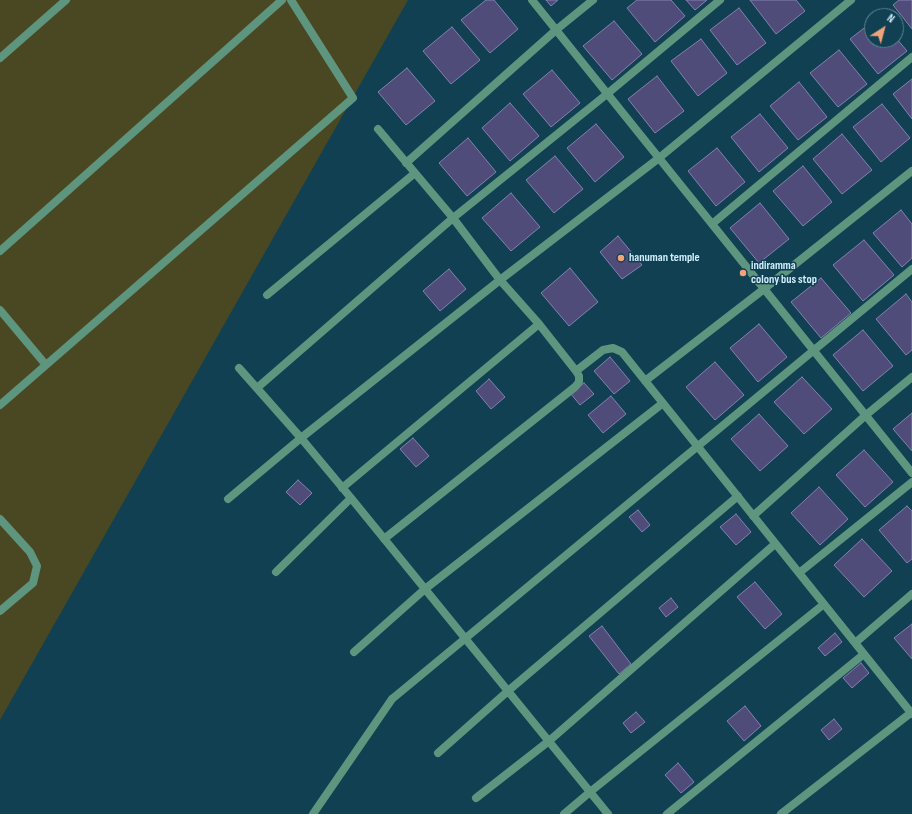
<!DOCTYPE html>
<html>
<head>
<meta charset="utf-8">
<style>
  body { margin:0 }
  #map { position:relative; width:912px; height:814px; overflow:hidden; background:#104051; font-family:"Sofia Sans Condensed",sans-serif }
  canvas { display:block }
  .north { position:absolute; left:864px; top:8px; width:40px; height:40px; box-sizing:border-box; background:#104051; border:1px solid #5d8695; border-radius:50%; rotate:36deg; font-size:11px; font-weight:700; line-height:16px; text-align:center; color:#d0eefc }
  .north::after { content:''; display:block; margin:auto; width:14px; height:18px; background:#f0a27a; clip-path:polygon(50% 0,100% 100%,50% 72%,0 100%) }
</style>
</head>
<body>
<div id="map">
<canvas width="912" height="814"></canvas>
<div class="north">N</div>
</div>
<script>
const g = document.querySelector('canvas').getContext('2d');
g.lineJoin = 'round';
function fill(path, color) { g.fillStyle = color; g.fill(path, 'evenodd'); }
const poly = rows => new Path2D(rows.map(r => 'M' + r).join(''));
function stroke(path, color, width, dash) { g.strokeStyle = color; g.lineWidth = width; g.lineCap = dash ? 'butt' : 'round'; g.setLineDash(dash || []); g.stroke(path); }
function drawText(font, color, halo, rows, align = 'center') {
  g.font = font + ' "Sofia Sans Condensed",sans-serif'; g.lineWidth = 3; g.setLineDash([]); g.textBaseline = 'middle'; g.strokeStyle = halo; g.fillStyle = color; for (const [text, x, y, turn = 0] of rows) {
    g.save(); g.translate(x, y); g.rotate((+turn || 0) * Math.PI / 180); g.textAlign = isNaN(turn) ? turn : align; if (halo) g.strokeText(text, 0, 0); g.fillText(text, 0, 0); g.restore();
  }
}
fill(poly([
  [0,0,408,0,0,720]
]), '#4a4822');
const building = poly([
  [486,0,494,0,518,29,490,53,461,20,486,0],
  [546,0,558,0,551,6,546,0],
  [637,0,671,0,685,16,655,42,627,8,637,0],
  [686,0,707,0,695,10,686,0],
  [750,0,796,0,805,11,776,34,750,0],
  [899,0,912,0,912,29,893,5,899,0],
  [739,8,766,43,737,65,710,30,739,8],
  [614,21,642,54,612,80,583,46,614,21],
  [872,22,872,40,896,40,896,38,907,51,878,74,850,39,872,22],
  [452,27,480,60,451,84,423,51,452,27],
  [701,39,727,73,698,96,671,61,701,39],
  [839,50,867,84,838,107,810,73,839,50],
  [407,68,435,101,406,125,378,92,407,68],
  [552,70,580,103,551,127,523,94,552,70],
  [657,76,684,111,655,133,628,99,657,76],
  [912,79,912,119,893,94,912,79],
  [799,82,827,117,798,140,770,106,799,82],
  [510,103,539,136,510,161,482,128,510,103],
  [882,104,910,138,881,162,853,127,882,104],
  [760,114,788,148,759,172,731,137,760,114],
  [596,124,624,157,595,182,567,148,596,124],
  [842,134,872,170,842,194,813,159,842,134],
  [468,138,496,172,467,196,439,163,468,138],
  [717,148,745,182,716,206,688,171,717,148],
  [555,156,583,189,554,213,526,180,555,156],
  [803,166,832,202,803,226,773,191,803,166],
  [511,193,540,227,511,251,482,218,511,193],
  [760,203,789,239,759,263,730,228,760,203],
  [901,210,912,224,912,258,902,267,873,233,901,210],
  [618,236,642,265,622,279,600,252,618,236],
  [864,240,894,275,863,301,833,265,864,240],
  [570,268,598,302,569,326,541,293,570,268],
  [449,269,466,289,440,311,423,291,449,269],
  [821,278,851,313,821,338,791,302,821,278],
  [906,294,912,302,912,350,906,355,876,319,906,294],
  [759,324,787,357,758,382,730,348,759,324],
  [863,330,893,366,863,391,833,355,863,330],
  [610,357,630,381,614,394,594,371,610,357],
  [715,362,744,395,715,420,686,387,715,362],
  [802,377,832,409,804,434,774,402,802,377],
  [489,379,505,397,491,409,476,391,489,379],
  [584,383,594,394,580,405,571,394,584,383],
  [611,396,626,414,603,433,588,415,611,396],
  [912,413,912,451,893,429,912,413],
  [759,414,788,446,760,471,731,439,759,414],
  [413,438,429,456,416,467,400,449,413,438],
  [864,450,893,482,865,507,836,475,864,450],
  [298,480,312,493,300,505,286,492,298,480],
  [819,487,848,519,820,545,791,513,819,487],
  [907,506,912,511,912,559,907,563,879,530,907,506],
  [638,510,650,525,642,532,629,517,638,510],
  [736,514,751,532,736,545,720,527,736,514],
  [862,539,892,571,864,597,834,565,862,539],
  [755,582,782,614,765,629,737,597,755,582],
  [671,598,678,607,666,617,659,608,671,598],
  [912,624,912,659,894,638,912,624],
  [602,626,631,664,619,674,589,636,602,626],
  [835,633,842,642,825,656,818,648,835,633],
  [861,663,869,673,852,688,843,678,861,663],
  [745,706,761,726,744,741,727,721,745,706],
  [636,712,645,722,631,733,623,723,636,712],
  [834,719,842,729,829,740,821,730,834,719],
  [678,763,694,782,681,793,665,775,678,763]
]);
fill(building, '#504c79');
stroke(building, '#8480b1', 1);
stroke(poly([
  [0,58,66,0],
  [0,251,282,0],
  [0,310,46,365],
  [0,405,353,98,291,0],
  [0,519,30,552,37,566,33,583,0,611],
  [313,814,392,699]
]), '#5e957f', 8);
stroke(poly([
  [532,0,912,473],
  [851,0,659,158,500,280,539,324,576,371,603,350,613,348,622,352,912,714],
  [406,163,556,30,593,0],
  [712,224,912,57],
  [267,295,415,173],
  [239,368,301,438,500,280,453,218,378,129],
  [645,381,764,289,912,171],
  [257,388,453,218,607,94,720,0],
  [342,488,539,324],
  [228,499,301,438,351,498],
  [753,516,866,415,912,377],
  [384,539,575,387,579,382,579,376,576,371],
  [276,572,351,498,608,814],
  [799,573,912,482],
  [855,643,912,594],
  [354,652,425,589,663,403],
  [392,699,912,269],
  [438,753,508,691,738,496],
  [476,798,549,741,775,544],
  [564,814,590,792,824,604],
  [667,814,864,654],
  [781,814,912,712]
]), '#5e957f', 8);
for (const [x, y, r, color] of [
  [621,258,4,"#f0a27a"],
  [743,273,4,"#f0a27a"]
]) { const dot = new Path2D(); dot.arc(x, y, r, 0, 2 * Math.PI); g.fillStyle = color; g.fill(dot); stroke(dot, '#104051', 1.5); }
drawText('bold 12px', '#d0eefc', '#104051', [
  ["hanuman temple",629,258],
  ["indiramma",751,266],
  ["colony bus stop",751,280]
], 'left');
</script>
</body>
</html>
